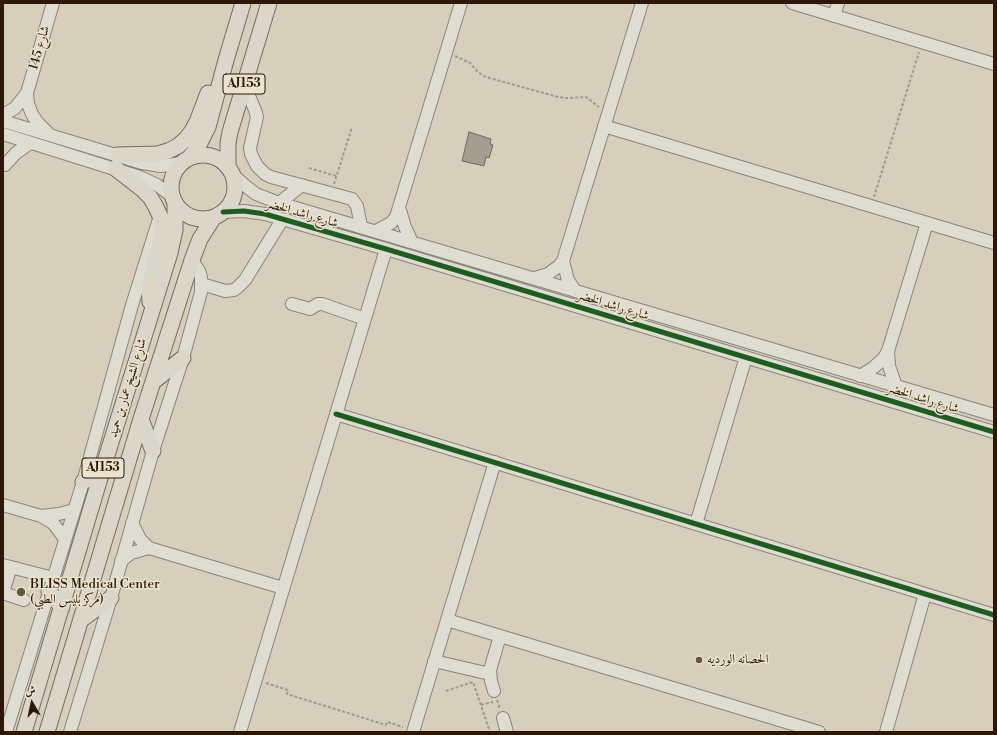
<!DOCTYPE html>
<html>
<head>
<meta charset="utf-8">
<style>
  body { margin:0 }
  #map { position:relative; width:997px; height:735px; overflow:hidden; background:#d6cfbc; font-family:"Libre Bodoni",Amiri,serif }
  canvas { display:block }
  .frame { position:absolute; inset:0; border:4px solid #2d1709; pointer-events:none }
  .north { position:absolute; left:12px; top:683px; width:40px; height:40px; -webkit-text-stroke:3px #ebe3cc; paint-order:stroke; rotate:351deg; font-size:11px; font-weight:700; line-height:16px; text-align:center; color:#2d1709 }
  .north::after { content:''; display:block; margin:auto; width:14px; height:18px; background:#2d1709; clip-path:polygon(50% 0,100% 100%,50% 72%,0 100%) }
</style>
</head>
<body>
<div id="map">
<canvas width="997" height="735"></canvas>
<div class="frame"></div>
<div class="north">ش</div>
</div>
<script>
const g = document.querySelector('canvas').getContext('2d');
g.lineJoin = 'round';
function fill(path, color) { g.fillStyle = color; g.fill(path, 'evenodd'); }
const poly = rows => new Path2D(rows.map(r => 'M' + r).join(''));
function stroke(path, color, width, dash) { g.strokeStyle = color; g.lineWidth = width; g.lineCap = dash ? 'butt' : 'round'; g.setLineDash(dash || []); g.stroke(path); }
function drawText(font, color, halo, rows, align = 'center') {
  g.font = font + ' "Libre Bodoni",Amiri,serif'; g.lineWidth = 3; g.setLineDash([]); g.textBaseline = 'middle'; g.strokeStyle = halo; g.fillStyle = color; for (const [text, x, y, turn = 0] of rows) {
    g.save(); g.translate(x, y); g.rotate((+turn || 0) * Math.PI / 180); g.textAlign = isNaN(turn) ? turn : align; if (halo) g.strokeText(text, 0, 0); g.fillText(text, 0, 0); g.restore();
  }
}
const building = poly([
  [469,132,491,139,490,144,493,145,489,158,486,157,484,166,462,161,469,132]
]);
fill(building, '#a49e91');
stroke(building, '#726b60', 1);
const minor = poly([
  [792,3,994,64],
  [834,16,838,3],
  [244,84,255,110,257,117,250,148,251,154,257,166,265,174,271,177,352,199,357,206,361,226],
  [27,93,28,104,32,114,37,122,48,133],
  [3,115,15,108,27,93,53,3],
  [3,121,142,163,161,166,181,163],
  [604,126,994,243],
  [3,134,140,177,157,185,172,196],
  [5,165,16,153,30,143],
  [233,175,248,188,256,194,279,203,994,415],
  [279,203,302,185],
  [399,207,405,227,412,242],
  [223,212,244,211,265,214,386,249,994,432],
  [376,231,391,223,396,217,461,3],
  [563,261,568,280,575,291],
  [535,278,548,274,559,266,563,261,642,3],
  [202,284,225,291,234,290,238,287,245,280,282,220],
  [292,304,310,309,318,304,322,304,365,319],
  [888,351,889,366,896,386],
  [860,376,873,368,884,358,888,351,927,223],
  [336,414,994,615],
  [3,505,41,516,53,523,65,539],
  [41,516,59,514,74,510],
  [132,523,140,539,149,548,283,588],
  [696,524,746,357],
  [121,561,131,553,149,548],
  [3,565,53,578],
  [3,592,11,567],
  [3,593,24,600],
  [447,620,819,732],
  [434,661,490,674],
  [494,691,491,681,490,670,500,636],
  [503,718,507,732],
  [6,732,83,482,132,305,159,219],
  [70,732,111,598,153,451,183,358,201,292,201,277,199,271,192,260],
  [240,732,386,249],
  [413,732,495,462],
  [886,732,925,594]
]);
const major = poly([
  [117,155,158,154,168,151,178,146,186,139,192,131,197,122,208,93],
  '171 187a32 32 0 1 1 64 0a32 32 0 1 1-64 0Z',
  [189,158,197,149,208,127,226,60,243,3],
  [228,166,228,143,230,132,269,3],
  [115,168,142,189,150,197,156,207,160,216,162,227,161,239,149,287,150,302],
  [153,382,183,358],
  [141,419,153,451],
  [83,482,103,468],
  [49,592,62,607],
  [81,620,111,598],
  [24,732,103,468,170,253,175,230,175,203],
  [47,732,141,419,192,260,200,239,214,217]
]);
stroke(minor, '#8b8478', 14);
stroke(major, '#726b60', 17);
stroke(poly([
  [455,56,470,63,478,72,486,77,558,97,566,98,586,97,599,107],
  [309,168,336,176],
  [334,184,352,127],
  [874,197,919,52],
  [266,683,288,690,287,694,386,725,387,722,403,727],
  [446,691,473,682,490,732],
  [497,700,500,709],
  [481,705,493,702]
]), '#9e9991', 2, [3, 2]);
stroke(minor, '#dfdcd2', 12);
stroke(major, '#dad6ca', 15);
stroke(poly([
  [223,212,244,211,265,214,386,249,994,432],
  [336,414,994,615]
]), '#1b5e20', 5);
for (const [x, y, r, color] of [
  [21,592,5,"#685748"],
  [699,660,4,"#685748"]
]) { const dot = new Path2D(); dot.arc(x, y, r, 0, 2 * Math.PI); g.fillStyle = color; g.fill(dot); stroke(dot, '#ebe3cc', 1.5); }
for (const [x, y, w] of [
  [244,84,42],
  [103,468,42]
]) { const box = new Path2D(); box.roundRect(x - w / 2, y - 10, w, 20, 3); g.fillStyle = '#ebe3cc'; g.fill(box); stroke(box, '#2d1709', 1); }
drawText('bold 12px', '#2d1709', null, [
  ["AJ153",244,84],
  ["AJ153",103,468]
]);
drawText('13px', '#2d1709', '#ebe3cc', [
  ["شارع 145",40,48,-74],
  ["شارع راشد الخضر",302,214,16],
  ["شارع راشد الخضر",613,306,17],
  ["شارع الشيخ عمار بن حميد",128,388,-73],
  ["شارع راشد الخضر",923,399,17]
]);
drawText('13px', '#2d1709', '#ebe3cc', [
  ["BLISS Medical Center",30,585],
  ["(مركز بليس الطبي)",30,600],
  ["الحصانه الورديه",707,660]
], 'left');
</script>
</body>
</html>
